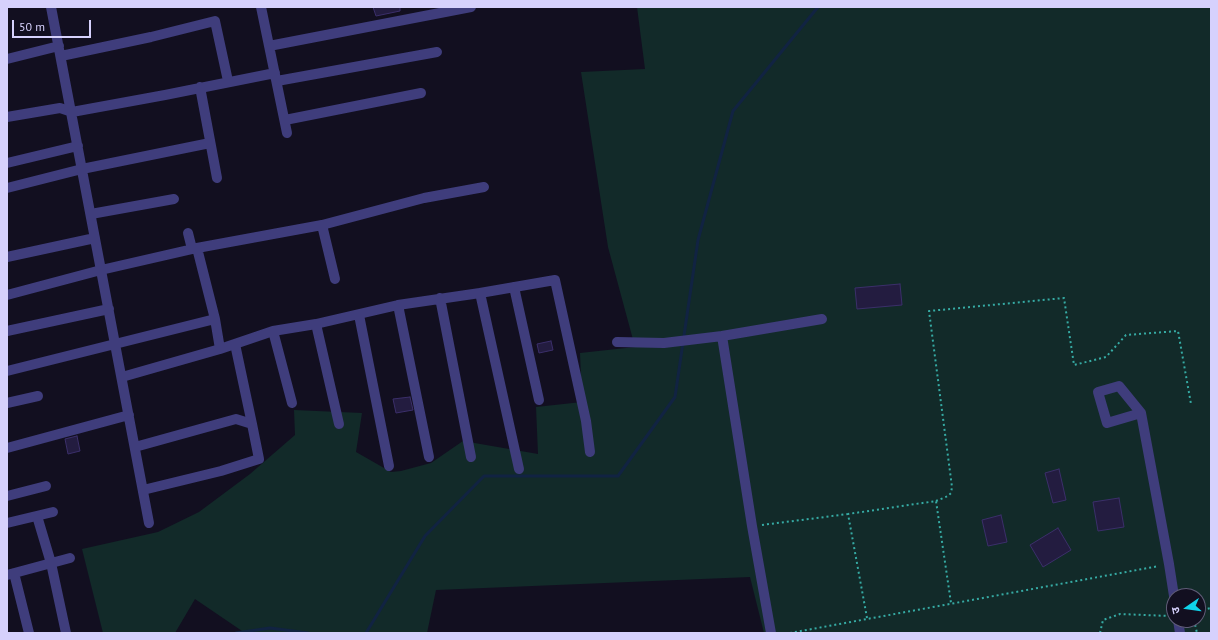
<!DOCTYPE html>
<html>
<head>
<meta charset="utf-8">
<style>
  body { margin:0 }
  #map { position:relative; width:1218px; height:640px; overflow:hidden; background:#120f20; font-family:"PT Sans","Noto Sans Devanagari",sans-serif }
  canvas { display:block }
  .frame { position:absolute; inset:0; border:8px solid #d6d1fc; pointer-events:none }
  .north { position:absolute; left:1166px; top:588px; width:40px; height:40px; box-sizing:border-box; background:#120f20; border:1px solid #605d78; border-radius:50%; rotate:257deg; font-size:11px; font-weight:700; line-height:16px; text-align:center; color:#d6d1fc }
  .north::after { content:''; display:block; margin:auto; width:14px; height:18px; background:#0fd3e9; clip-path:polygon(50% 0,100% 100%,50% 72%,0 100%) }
  .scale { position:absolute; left:12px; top:20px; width:79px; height:18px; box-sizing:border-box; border:2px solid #d6d1fc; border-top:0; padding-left:5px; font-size:12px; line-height:14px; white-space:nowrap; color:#d6d1fc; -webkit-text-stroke:3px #120f20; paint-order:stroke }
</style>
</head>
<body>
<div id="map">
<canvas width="1218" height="640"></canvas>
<div class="frame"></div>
<div class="north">उ</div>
<div class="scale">50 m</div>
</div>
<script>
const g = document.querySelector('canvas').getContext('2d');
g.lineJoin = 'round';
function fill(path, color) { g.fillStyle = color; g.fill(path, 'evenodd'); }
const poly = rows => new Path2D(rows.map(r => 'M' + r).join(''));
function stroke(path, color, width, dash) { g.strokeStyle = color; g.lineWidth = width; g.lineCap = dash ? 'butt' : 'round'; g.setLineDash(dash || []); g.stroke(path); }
fill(poly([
  [637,7,1211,7,1211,633,764,633,750,577,436,590,427,633,245,633,195,599,175,633,103,633,82,549,158,532,199,512,250,474,295,435,294,410,362,413,356,452,391,472,401,471,431,463,463,441,538,454,536,407,582,402,580,353,635,347,608,247,581,72,645,69],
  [1174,596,1198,596,1198,620,1174,620]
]), '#122a29');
stroke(poly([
  [236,633,270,628,308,633],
  [366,633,425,536,484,476,618,476,675,397,698,240,733,111,818,7]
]), '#112342', 3);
const building = poly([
  [373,7,400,7,400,11,376,16,373,7],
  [900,284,902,305,857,309,855,288,900,284],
  [551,341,553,350,539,353,537,344,551,341],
  [410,397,413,410,396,413,393,399,410,397],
  [77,436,80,451,68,454,65,439,77,436],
  [1059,469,1066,500,1053,503,1045,473,1059,469],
  [1119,498,1124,527,1098,531,1093,502,1119,498],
  [1001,515,1007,542,988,546,982,520,1001,515],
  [1058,528,1071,550,1043,567,1030,545,1058,528]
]);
fill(building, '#231c40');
stroke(building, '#3b2f6a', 1);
stroke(poly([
  [936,501,948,496,951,493,952,487,929,311,1064,298,1074,365,1106,357,1126,335,1178,331,1191,404],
  [762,525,848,514],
  [1198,611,1211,608],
  [867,618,848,514,936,501,951,603],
  [1194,620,1197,633],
  [790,633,1159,566],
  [1100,633,1103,620,1120,614,1169,616]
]), '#36aba4', 2, [2, 3]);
stroke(poly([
  [51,7,149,523],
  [261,7,287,133],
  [269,46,471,7],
  [61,56,151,37,215,21,228,81],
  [7,59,59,46],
  [277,81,437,52],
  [200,87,217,178],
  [7,117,60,108,72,112,165,95,275,73],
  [285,120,421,93],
  [7,163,78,146],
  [7,188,82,169,210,143],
  [91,214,174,199],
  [322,225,335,279],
  [188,233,192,249],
  [197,248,215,319,220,349],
  [7,257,95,238],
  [514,287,539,400],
  [480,293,519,469],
  [7,295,101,270,197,248,322,225,424,198,484,187],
  [440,298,471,457],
  [398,305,429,457],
  [359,315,389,466],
  [316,324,339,424],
  [7,331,109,309],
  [273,331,292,403],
  [617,342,664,343,722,336],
  [235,344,252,424],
  [7,371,215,319],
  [122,377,220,349,273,331,316,324,398,305,480,293,555,280,586,421,590,452],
  [7,403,38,396],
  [1141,413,1107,423,1098,392,1119,386,1141,413,1169,564,1174,596],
  [135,447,236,419,252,424,259,459,221,471,143,490],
  [7,448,129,415],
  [7,496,46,486],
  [37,516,51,563,66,633],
  [7,523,53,512],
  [14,573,29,633],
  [7,575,70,558],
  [1178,620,1180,633],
  [771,633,752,526,722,336,822,319]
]), '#3f3d7c', 10);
</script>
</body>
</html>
